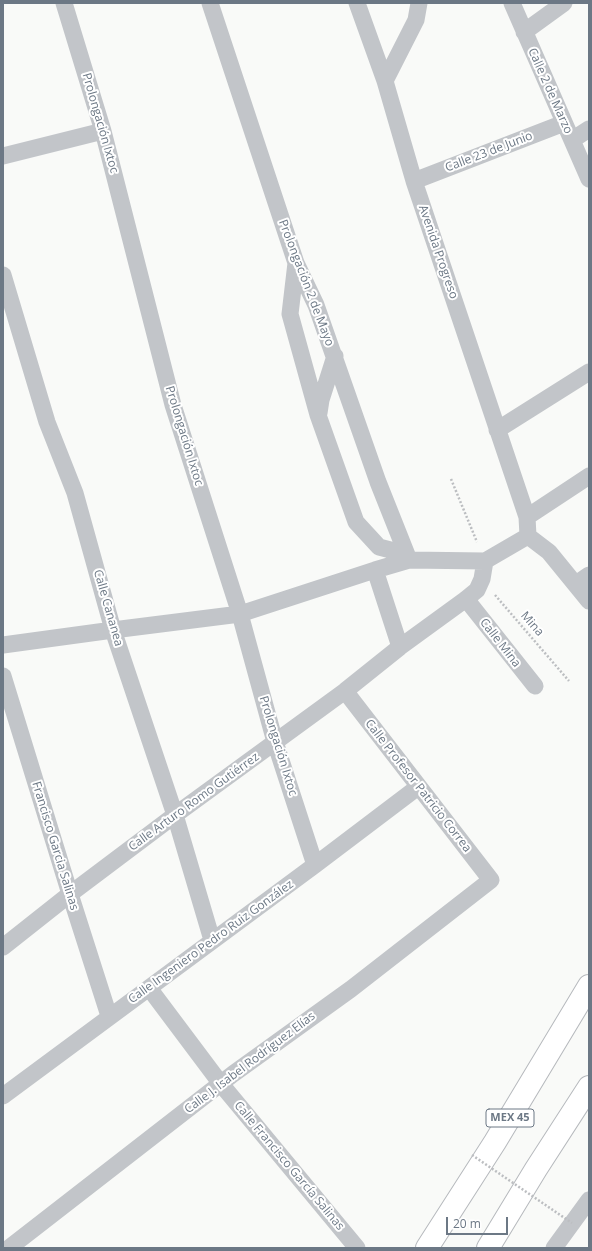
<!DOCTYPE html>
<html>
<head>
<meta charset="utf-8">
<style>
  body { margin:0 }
  #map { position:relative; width:592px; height:1251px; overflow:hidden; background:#f9faf8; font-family:"Open Sans",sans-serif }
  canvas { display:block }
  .frame { position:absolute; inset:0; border:4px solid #6c7885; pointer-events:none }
  .scale { position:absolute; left:446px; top:1217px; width:62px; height:18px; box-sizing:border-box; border:2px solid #6c7885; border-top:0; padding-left:5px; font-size:12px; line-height:14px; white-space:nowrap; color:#6c7885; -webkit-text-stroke:3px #fff; paint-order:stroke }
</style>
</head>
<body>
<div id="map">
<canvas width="592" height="1251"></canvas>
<div class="frame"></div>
<div class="scale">20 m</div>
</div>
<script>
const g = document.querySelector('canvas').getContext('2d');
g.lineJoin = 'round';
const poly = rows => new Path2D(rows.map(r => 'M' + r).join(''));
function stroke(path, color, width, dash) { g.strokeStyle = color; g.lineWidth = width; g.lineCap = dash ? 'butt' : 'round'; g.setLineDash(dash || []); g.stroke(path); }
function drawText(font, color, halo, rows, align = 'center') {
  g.font = font + ' "Open Sans",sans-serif'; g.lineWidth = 4; g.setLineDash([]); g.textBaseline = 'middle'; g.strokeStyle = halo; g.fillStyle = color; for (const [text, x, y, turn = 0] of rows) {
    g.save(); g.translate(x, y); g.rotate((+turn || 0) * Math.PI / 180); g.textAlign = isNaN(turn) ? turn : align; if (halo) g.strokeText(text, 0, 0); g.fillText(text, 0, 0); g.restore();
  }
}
const primary = poly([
  [427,1248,495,1142,589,986],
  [488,1248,536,1169,589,1087]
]);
stroke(primary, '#b6b9bd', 24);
stroke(poly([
  [451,479,477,542],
  [495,595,569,681]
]), '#bcbec1', 2.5, [2, 2]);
stroke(poly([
  [64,3,103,131,173,405,240,614,275,742,315,865],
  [210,3,296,263,316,305,378,482,409,560],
  [512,3,589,179],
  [524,32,564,3],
  [385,81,416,20,419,3],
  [572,140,589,129],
  [3,156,103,131],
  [414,181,564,123],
  [296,263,290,314,318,415,356,522,379,547,406,554],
  [3,275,47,422,75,493,113,630,175,815,212,940],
  [319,413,321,400,335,356],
  [497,430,589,372],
  [527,517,589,476],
  [528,536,549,552,589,601],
  [375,570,400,647],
  [576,584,589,575],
  [466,599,535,686],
  [3,645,113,630,240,614,375,570,409,560,485,561,528,536,527,517,414,181,385,81,357,3],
  [3,676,70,894,109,1016],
  [3,947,70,894,175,815,345,691,400,647,466,599,477,590,482,579,485,561],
  [149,988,221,1084,357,1248],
  [3,1096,315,865,418,787],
  [9,1248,233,1074,351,989,491,880,345,691],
  [554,1248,589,1200]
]), '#c2c5c9', 17);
stroke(primary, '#fff', 22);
stroke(poly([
  [472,1155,572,1223]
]), '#bcbec1', 2.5, [2, 2]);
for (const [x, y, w] of [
  [510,1118,48]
]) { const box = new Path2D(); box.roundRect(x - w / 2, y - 9, w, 18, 3); g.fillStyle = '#fff'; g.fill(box); stroke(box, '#6c7885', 1); }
drawText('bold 11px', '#6c7885', null, [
  ["MEX 45",510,1118]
]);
drawText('12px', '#6c7885', '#fff', [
  ["Calle 2 de Marzo",550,91,66],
  ["Prolongación Ixtoc",100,123,74],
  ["Calle 23 de Junio",489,152,-21],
  ["Avenida Progreso",438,252,71],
  ["Prolongación 2 de Mayo",306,283,69],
  ["Prolongación Ixtoc",184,436,73],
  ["Calle Cananea",108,608,74],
  ["Mina",532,624,49],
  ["Calle Mina",500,643,52],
  ["Prolongación Ixtoc",278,746,73],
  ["Calle Profesor Patricio Correa",418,786,52],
  ["Calle Arturo Romo Gutiérrez",194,802,-36],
  ["Francisco Garcia Salinas",55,846,73],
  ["Calle Ingeniero Pedro Ruiz González",211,942,-36],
  ["Calle J. Isabel Rodríguez Elías",250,1063,-37],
  ["Calle Francisco García Salinas",289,1166,50]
]);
</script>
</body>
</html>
